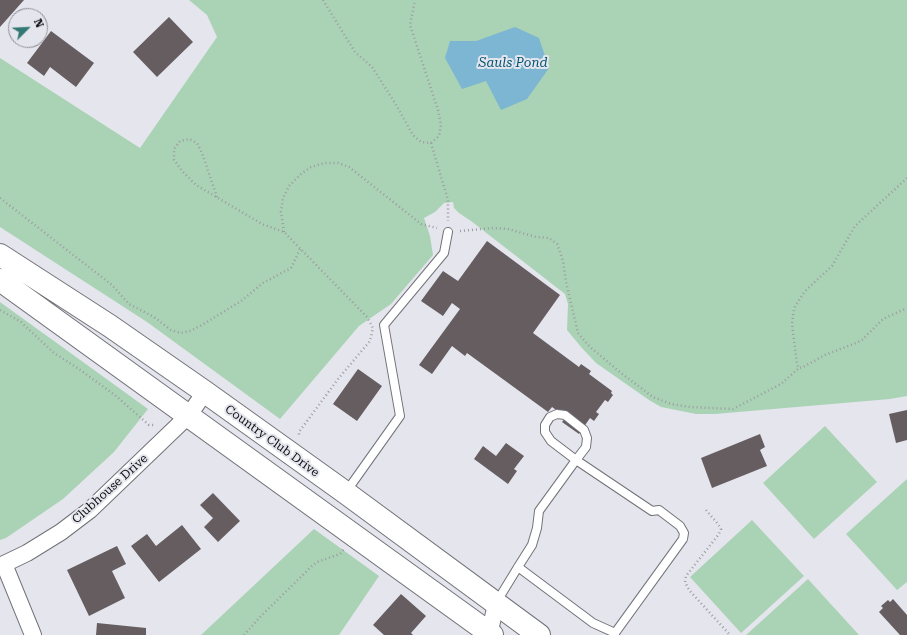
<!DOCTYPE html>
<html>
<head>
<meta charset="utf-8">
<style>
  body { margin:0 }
  #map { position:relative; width:907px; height:635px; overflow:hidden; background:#e5e5ee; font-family:"Roboto Serif",serif }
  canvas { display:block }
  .north { position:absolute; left:8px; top:8px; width:40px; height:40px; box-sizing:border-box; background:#e5e5ee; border:1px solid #8f8f96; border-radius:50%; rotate:66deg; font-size:11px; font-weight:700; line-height:16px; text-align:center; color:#0e0e11 }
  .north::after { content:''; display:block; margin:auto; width:14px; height:18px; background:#317972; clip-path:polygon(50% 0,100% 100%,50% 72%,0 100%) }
</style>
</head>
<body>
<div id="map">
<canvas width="907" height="635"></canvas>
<div class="north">N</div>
</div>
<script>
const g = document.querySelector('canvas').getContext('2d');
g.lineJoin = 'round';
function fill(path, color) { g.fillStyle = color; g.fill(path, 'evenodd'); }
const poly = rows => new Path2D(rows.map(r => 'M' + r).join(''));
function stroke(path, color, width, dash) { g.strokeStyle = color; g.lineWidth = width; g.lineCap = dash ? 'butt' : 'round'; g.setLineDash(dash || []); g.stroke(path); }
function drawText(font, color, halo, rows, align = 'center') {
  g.font = font + ' "Roboto Serif",serif'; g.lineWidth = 4; g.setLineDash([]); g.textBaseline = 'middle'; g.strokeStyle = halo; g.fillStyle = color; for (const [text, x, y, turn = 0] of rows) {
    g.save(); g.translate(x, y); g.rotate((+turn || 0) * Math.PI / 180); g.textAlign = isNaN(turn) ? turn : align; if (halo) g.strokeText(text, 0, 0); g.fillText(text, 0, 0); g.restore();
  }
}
fill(poly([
  [189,0,907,0,907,396,890,399,715,414,696,414,661,407,649,400,596,363,581,347,567,330,568,304,565,294,471,221,459,213,454,208,453,202,444,203,435,212,424,218,430,236,433,255,391,304,359,326,280,419,147,322,0,227,0,58,140,148,217,37,207,15],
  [0,302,148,409,114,452,63,499,6,538,0,540],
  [825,426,877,482,814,539,763,483],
  [907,479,907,582,897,590,846,534],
  [752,520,804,576,741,633,690,577],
  [314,529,379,576,339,635,201,635],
  [808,579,859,635,746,635]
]), '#aad3b5');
fill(poly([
  [515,27,539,38,549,68,527,99,501,110,486,81,462,89,445,58,450,41,476,41]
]), '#7cb6d3');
fill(poly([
  [0,0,24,0,0,27],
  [169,17,193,42,157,77,133,52],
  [51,31,94,63,76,87,50,67,44,76,27,63],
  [487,241,560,295,533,333,579,367,581,364,591,371,589,374,612,391,611,393,613,395,608,402,605,400,596,412,599,414,594,421,590,418,579,434,562,422,566,417,552,407,548,412,467,353,465,356,452,346,432,374,419,365,460,309,452,303,443,316,421,301,443,271,458,281],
  [358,369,382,386,357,421,333,404],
  [907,410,907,440,896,443,889,414],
  [760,434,765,447,760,450,767,466,712,488,701,458],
  [506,443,524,456,514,469,517,471,508,484,474,459,483,446,496,456],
  [213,493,240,521,218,542,204,527,213,518,200,505],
  [182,525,201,549,159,582,131,546,147,534,156,546],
  [117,546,126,564,112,571,125,598,89,616,67,570],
  [401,594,426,616,411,633,413,635,384,635,373,625],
  [893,599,907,615,907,635,900,635,879,612,883,608,881,606,888,600,890,602],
  [97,623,146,628,146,635,96,635]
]), '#655d60');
const service = poly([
  [557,414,565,415,584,430,587,438,586,447,576,460,551,441,545,432,545,425,550,417,557,414],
  [346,492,400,416,384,325,444,253,448,232],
  [496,603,518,567,532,545,537,528,539,511,576,460,652,511,659,510,680,526,684,533,683,539,615,633,593,623,518,567]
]);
const minor = poly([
  [4,564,33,635],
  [0,566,27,553,61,532,90,510,189,415,205,392],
  [489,635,496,604]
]);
const secondary = poly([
  [0,255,110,326,205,392,346,493,539,635],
  [0,280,492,635]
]);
stroke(service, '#727279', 10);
stroke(minor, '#727279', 18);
stroke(secondary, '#727279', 24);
stroke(poly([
  [323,0,355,52,372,67,395,103,413,135,421,142,431,143,439,136,441,125,438,110,410,25,415,0],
  [431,143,448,200,448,221],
  [907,178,855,226,832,266,805,291,794,308,792,324,797,365,799,368,803,367,825,355,856,343,862,340,883,319,907,308],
  [217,197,202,153,197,143,189,139,180,141,174,149,174,160,182,171,196,185,262,224,284,232,367,317,373,328,370,341,338,379,299,432,299,436],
  [0,198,112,285,129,304,154,317,171,330,181,333,190,331,202,325,241,301,263,283,291,268,300,249],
  [460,231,493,228,508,229,536,237,549,238,557,244,563,261,566,282,578,333,590,347,621,373,653,397,671,404,690,407,733,409,781,384,799,368],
  [284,232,281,212,283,198,289,186,301,174,311,167,325,163,338,163,349,167,411,216,421,224,437,228],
  [0,310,21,322,54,353,79,369,116,396,149,425,155,425],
  [706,510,718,524,721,529,719,534,686,576,685,582,689,590,730,635],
  [244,635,261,616,312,566,317,562,340,554,344,549]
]), '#9b9ba2', 2.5, [1, 3]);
stroke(service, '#fff', 8);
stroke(minor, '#fff', 16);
stroke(secondary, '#fff', 22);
drawText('12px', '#0e0e11', '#e5e5ee', [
  ["Country Club Drive",272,441,36],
  ["Clubhouse Drive",110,489,-42]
]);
drawText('italic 13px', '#035471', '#e5e5ee', [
  ["Sauls Pond",513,63]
]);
</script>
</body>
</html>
